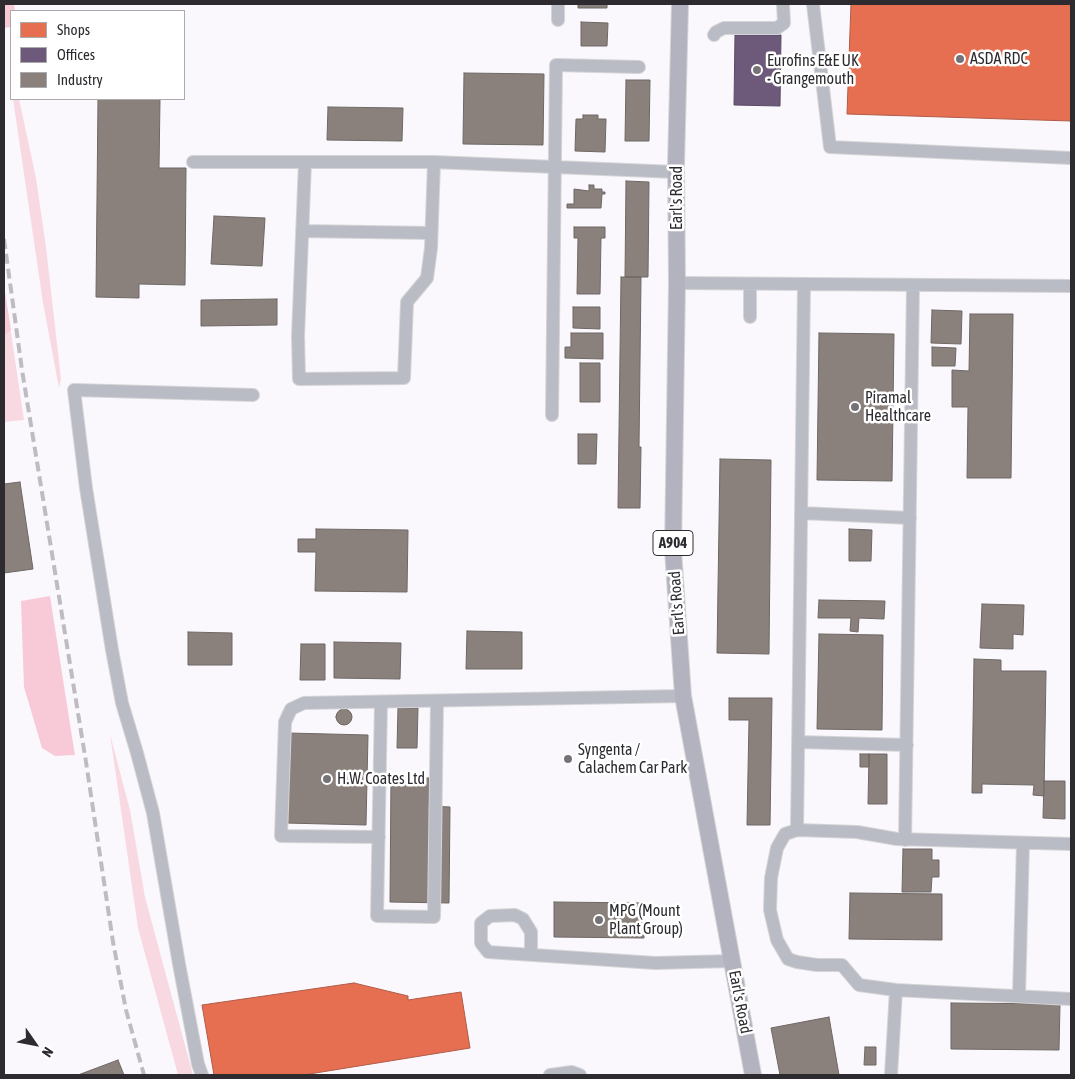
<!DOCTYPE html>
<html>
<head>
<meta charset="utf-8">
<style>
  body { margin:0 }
  #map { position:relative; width:1075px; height:1079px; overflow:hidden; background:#faf8fc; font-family:"Asap Condensed",sans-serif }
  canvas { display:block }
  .frame { position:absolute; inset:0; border:5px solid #2d2b30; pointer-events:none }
  .legend { position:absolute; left:10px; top:10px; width:175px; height:90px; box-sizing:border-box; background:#fff; border:1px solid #abaaac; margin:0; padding:6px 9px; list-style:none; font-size:15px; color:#2d2b30 }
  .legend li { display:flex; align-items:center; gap:10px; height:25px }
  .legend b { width:25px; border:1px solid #abaaac }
  .north { position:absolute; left:10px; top:1019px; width:50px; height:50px; -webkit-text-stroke:4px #fff; paint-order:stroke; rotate:123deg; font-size:14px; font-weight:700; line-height:20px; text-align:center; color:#2d2b30 }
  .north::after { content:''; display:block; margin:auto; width:18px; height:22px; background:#2d2b30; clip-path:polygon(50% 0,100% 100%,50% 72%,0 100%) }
</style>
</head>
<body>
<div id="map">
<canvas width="1075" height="1079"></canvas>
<div class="frame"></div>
<ul class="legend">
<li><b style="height:14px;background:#e76f51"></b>Shops</li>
<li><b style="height:14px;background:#6d597a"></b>Offices</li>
<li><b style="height:14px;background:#8a817c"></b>Industry</li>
</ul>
<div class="north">N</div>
</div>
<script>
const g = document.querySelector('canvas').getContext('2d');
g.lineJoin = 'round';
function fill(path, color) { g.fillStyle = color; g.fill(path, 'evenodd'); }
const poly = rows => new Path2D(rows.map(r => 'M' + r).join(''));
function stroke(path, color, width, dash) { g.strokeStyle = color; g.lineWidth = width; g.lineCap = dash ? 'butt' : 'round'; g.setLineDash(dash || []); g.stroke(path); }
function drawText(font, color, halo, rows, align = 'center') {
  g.font = font + ' "Asap Condensed",sans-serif'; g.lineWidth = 5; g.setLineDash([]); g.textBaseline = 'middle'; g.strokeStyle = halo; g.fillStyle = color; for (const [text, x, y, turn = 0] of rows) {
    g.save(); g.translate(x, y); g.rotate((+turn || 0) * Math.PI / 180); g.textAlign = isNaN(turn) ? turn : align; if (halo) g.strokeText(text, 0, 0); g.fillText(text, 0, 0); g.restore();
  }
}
fill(poly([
  [13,99,19,99,36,178,46,247,61,379,59,388,43,303],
  [4,286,24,420,4,422],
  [110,734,130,810,145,897,193,1075,178,1075,138,928]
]), '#f9d9e1');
fill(poly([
  [4,4,14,4,15,11,11,11,11,27,4,28],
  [4,286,11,330,4,336],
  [50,596,72,737,75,755,55,756,42,748,24,687,21,601]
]), '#f8cad7');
const shops = poly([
  [851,4,1071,4,1071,121,847,114,851,4],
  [354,983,408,996,408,1000,461,992,470,1048,303,1075,214,1075,202,1005,354,983]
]);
fill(shops, '#e76f51');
stroke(shops, '#af5b47', 1);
const offices = poly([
  [735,35,781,35,780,106,734,105,735,35]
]);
fill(offices, '#6d597a');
stroke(offices, '#5a4b64', 1);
const industry = poly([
  [578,4,607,4,607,8,578,8,578,4],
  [581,22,608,23,607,46,581,46,581,22],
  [464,73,544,74,543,145,463,144,464,73],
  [626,80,650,80,649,141,625,141,626,80],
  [98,99,160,99,159,168,186,168,185,285,139,284,139,298,96,297,98,99],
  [328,107,403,108,402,141,327,140,328,107],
  [583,115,598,115,598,119,606,119,605,152,575,151,576,119,583,119,583,115],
  [626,181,649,182,648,277,625,277,626,181],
  [589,185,594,185,594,189,602,189,602,192,605,192,605,194,602,194,601,208,567,208,567,204,574,204,574,189,589,191,589,185],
  [214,216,265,218,262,266,211,264,214,216],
  [574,227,605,227,605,238,601,238,600,294,577,294,578,238,574,238,574,227],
  [621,277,641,277,639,447,641,447,640,508,618,508,621,277],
  [277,299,277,325,201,326,201,300,277,299],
  [573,307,600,307,600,329,573,328,573,307],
  [932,310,962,311,961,344,931,343,932,310],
  [970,314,1013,314,1011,478,967,478,968,407,952,407,952,370,969,371,970,314],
  [571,333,603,333,603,359,565,358,565,347,571,347,571,333],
  [819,333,894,334,892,481,817,480,819,333],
  [932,347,956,348,955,366,932,366,932,347],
  [580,363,600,363,600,402,580,402,580,363],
  [578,434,597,434,596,464,578,464,578,434],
  [720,459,771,460,769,654,717,653,720,459],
  [20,482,33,569,4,573,4,484,20,482],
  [316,529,408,530,407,592,315,591,316,552,298,552,298,539,316,539,316,529],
  [849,529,872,530,871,561,849,561,849,529],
  [819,600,885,601,884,619,859,618,858,632,850,631,851,618,818,618,819,600],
  [982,604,1024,605,1023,635,1013,634,1013,649,980,648,982,604],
  [467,631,522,632,522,669,466,669,467,631],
  [188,632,232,633,232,665,188,665,188,632],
  [819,634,883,635,882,730,817,729,819,634],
  [334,642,401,643,400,679,334,678,334,642],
  [301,644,325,644,325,680,300,680,301,644],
  [974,659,1001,660,1001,671,1046,671,1044,796,1033,795,1034,785,982,784,982,793,972,793,974,659],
  [729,698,772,698,770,825,747,825,749,720,729,720,729,698],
  [398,708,418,708,417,748,397,748,398,708],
  '336 717a8 8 0 1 1 16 0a8 8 0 1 1-16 0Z',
  [288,733,368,735,366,825,286,823,288,733],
  [860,754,869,754,869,767,860,767,860,754],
  [869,754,887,754,887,804,868,804,869,754],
  [391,777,429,778,429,806,450,807,449,903,390,902,391,777],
  [1044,781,1065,781,1065,819,1043,818,1044,781],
  [903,849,932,849,932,860,939,860,939,877,932,877,931,892,902,892,903,849],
  [850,893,942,894,942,940,849,939,850,893],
  [554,902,644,903,644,938,554,937,554,902],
  [951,1003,1060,1004,1059,1050,951,1049,951,1003],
  [829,1017,839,1075,780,1075,771,1028,829,1017],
  [865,1047,876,1047,876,1065,864,1065,865,1047],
  [118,1060,124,1075,78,1075,118,1060]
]);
fill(industry, '#8a817c');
stroke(industry, '#6e6765', 1);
const minor = poly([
  [558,4,558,20],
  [813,4,830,147,1071,158],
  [714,35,716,32,724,28,777,28,784,23,783,4],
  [193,162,434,162,676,172],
  [305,162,298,336,299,379,404,378,407,302,427,278,431,248,434,162],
  [302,231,431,233],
  [677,283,1071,286],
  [750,317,750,284],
  [552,415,556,65,639,67],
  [801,513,910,518],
  [381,702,377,916,434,917,437,701],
  [798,742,907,745],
  [797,830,804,284],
  [379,837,281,836,285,722,291,709,304,703,683,696],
  [905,840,913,285],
  [531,955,531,932,523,919,515,915,490,916,481,923,481,943,488,952,655,963,732,961],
  [896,990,859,985,842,965,817,965,797,962,788,959,777,940,770,910,771,878,777,848,785,834,797,830,857,832,897,839,1071,844],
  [1019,996,1023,843],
  [202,1075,198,1064,179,964,153,813,137,753,122,703,112,650,86,488,74,390,253,395],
  [550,1075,572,1072,580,1075],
  [891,1075,896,990,1071,999]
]);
const major = poly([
  [680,4,676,165,677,283,673,550,683,696,753,1075]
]);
stroke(minor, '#d5d4d6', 14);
stroke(major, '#d5d4d6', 18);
stroke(minor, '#b9bbc5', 12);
stroke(major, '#b3b2bf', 16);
stroke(poly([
  [4,239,22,370,86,762,113,942,126,1010,144,1075]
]), '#bebcc2', 4, [10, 5]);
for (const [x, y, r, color] of [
  [960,59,5,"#757377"],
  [757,70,5,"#757377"],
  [855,407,5,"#757377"],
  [568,759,5,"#757377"],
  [327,779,5,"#757377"],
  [599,920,5,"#757377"]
]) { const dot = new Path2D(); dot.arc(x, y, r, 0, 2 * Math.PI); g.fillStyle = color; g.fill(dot); stroke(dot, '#fff', 2); }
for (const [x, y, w] of [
  [673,543,40]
]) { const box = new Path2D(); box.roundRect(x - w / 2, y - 12.5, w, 25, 4); g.fillStyle = '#fff'; g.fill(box); stroke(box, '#2d2b30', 1); }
drawText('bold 15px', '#2d2b30', null, [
  ["A904",673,543]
]);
drawText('16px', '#2d2b30', '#fff', [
  ["ASDA RDC",970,59],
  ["Eurofins E&E UK",767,61],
  ["- Grangemouth",767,79],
  ["Piramal",865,398],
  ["Healthcare",865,416],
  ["Syngenta /",578,750],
  ["Calachem Car Park",578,768],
  ["H.W. Coates Ltd",337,779],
  ["MPG (Mount",609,911],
  ["Plant Group)",609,929]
], 'left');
drawText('16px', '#2d2b30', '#fff', [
  ["Earl's Road",677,198,-90],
  ["Earl's Road",677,603,-94],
  ["Earl's Road",740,1002,79]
]);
</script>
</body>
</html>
